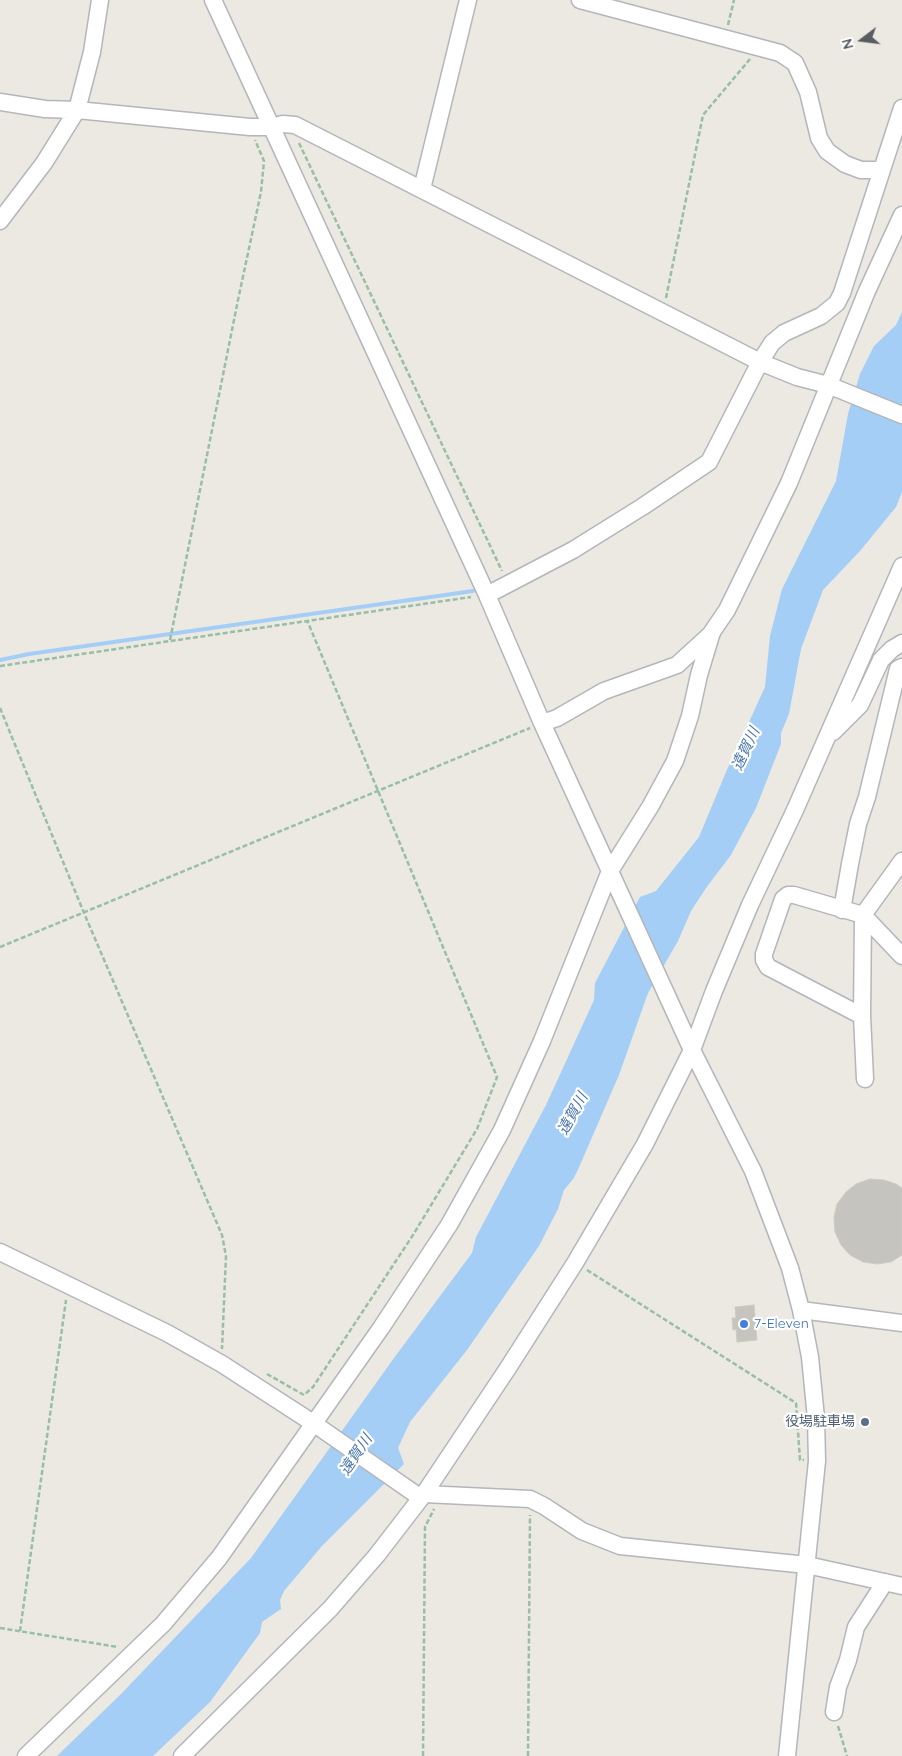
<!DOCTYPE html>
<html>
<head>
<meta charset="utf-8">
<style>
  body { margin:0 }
  #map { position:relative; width:902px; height:1756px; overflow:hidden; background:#ebe9e1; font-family:Quicksand,sans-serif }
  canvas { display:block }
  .north { position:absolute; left:837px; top:15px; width:50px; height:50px; -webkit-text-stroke:4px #fff; paint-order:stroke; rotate:255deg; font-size:14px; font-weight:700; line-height:20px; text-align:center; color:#595c60 }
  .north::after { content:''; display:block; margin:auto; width:18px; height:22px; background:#595c60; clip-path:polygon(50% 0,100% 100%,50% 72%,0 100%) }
</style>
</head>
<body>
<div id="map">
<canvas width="902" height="1756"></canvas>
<div class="north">N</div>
</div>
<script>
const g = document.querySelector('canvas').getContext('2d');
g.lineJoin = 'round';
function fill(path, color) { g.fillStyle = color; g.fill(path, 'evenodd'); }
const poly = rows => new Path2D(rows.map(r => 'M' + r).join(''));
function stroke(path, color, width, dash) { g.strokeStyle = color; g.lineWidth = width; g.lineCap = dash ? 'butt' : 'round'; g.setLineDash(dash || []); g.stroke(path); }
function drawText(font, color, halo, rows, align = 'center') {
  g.font = font + ' Quicksand,"Noto Sans JP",sans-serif'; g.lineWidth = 4.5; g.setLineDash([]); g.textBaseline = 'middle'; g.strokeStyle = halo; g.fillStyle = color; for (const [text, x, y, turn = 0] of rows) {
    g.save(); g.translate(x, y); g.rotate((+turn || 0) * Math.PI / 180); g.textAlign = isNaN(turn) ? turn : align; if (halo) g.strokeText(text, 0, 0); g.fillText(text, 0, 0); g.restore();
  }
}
fill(poly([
  [902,312,902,492,896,507,860,551,823,590,801,649,789,714,781,733,781,744,756,808,731,855,706,888,691,911,678,941,648,993,619,1075,580,1165,574,1178,564,1190,558,1209,539,1246,467,1350,410,1422,398,1448,404,1464,322,1546,284,1591,280,1600,281,1609,262,1622,260,1633,210,1702,153,1756,57,1756,121,1694,251,1558,394,1358,472,1253,476,1237,546,1105,594,1000,595,983,640,897,656,891,699,837,726,772,765,687,770,636,782,589,836,481,848,414,860,374,874,346,896,325]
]), '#a5cef6');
stroke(poly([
  [0,660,29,654,473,591]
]), '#a5cef6', 4);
const building = poly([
  [870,1179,884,1180,896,1184,902,1188,902,1255,891,1262,877,1264,863,1262,850,1255,841,1245,835,1232,834,1217,837,1204,846,1192,856,1184,870,1179],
  [754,1305,757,1340,737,1342,736,1329,733,1330,732,1318,736,1318,735,1307,754,1305]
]);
fill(building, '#c6c4be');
stroke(building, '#cfcbc0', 1);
const minor = poly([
  [213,0,487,595,542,723,692,1050,753,1171,790,1268,801,1310,810,1357,816,1418,817,1461,787,1756],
  [580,0,780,53,795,63,808,92,819,138,827,151,845,164,861,170,882,170],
  [0,102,45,109,77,110,250,127,272,127,283,124,295,125,760,362,797,377,828,385,902,415],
  [422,189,468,0],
  [0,221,44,163,77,110,92,52,100,0],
  [487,595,573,550,642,507,709,462,760,362,772,343,784,333,821,316,837,303,842,293,902,108],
  [542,723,557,718,604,691,677,665,712,633],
  [833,732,860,705,881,660,892,649,902,643],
  [902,861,863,915,862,1016,768,967,764,960,764,954,783,899,788,895,794,895,863,915,902,956],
  [842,910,850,864,858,824,867,797,898,669,902,667],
  [862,1016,865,1079],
  [0,1252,167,1333,222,1364,313,1423,421,1498],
  [801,1310,902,1323],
  [424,1494,508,1368,575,1263,645,1144,692,1050,714,991,750,905,795,810,902,566],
  [834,1712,838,1687,848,1660,856,1627,885,1582],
  [26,1756,163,1624,219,1558,381,1328,449,1225,502,1130,542,1041,610,871,650,807,675,761,690,716,699,675,712,632,727,610,789,483,867,291,902,215],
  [182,1756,330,1609,377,1555,424,1494,530,1499,544,1506,582,1531,620,1546,807,1565,902,1586]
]);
stroke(minor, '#b3b6ba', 19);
stroke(poly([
  [728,25,734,0],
  [299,143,502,571],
  [666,298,703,115,750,59],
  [170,640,238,300,261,192,264,161,255,140],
  [0,666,471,597],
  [0,708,84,913,222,1235,226,1256,222,1349],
  [0,947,530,728],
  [587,1270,796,1403,800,1460,804,1460],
  [267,1374,304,1395,313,1387,413,1235,477,1129,497,1077,307,620],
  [0,1628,118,1647],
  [20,1631,66,1300],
  [838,1726,847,1756],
  [423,1756,425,1527,434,1509],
  [528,1756,530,1515]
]), '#98bea5', 2.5, [5, 2.5]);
stroke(minor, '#fff', 16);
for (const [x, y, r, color] of [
  [744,1324,5,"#3f7fe0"],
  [865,1422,5,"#5c6f8a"]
]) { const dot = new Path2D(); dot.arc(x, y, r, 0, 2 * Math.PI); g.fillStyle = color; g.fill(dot); stroke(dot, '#fff', 2); }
drawText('14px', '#366cbe', '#fff', [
  ["7-Eleven",754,1324]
], 'left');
drawText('14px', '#4e5e75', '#fff', [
  ["役場駐車場",855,1422]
], 'right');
drawText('italic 15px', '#4974ae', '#fff', [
  ["遠賀川",746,749,-65],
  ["遠賀川",573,1114,-61],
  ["遠賀川",356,1455,-56]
]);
</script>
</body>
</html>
